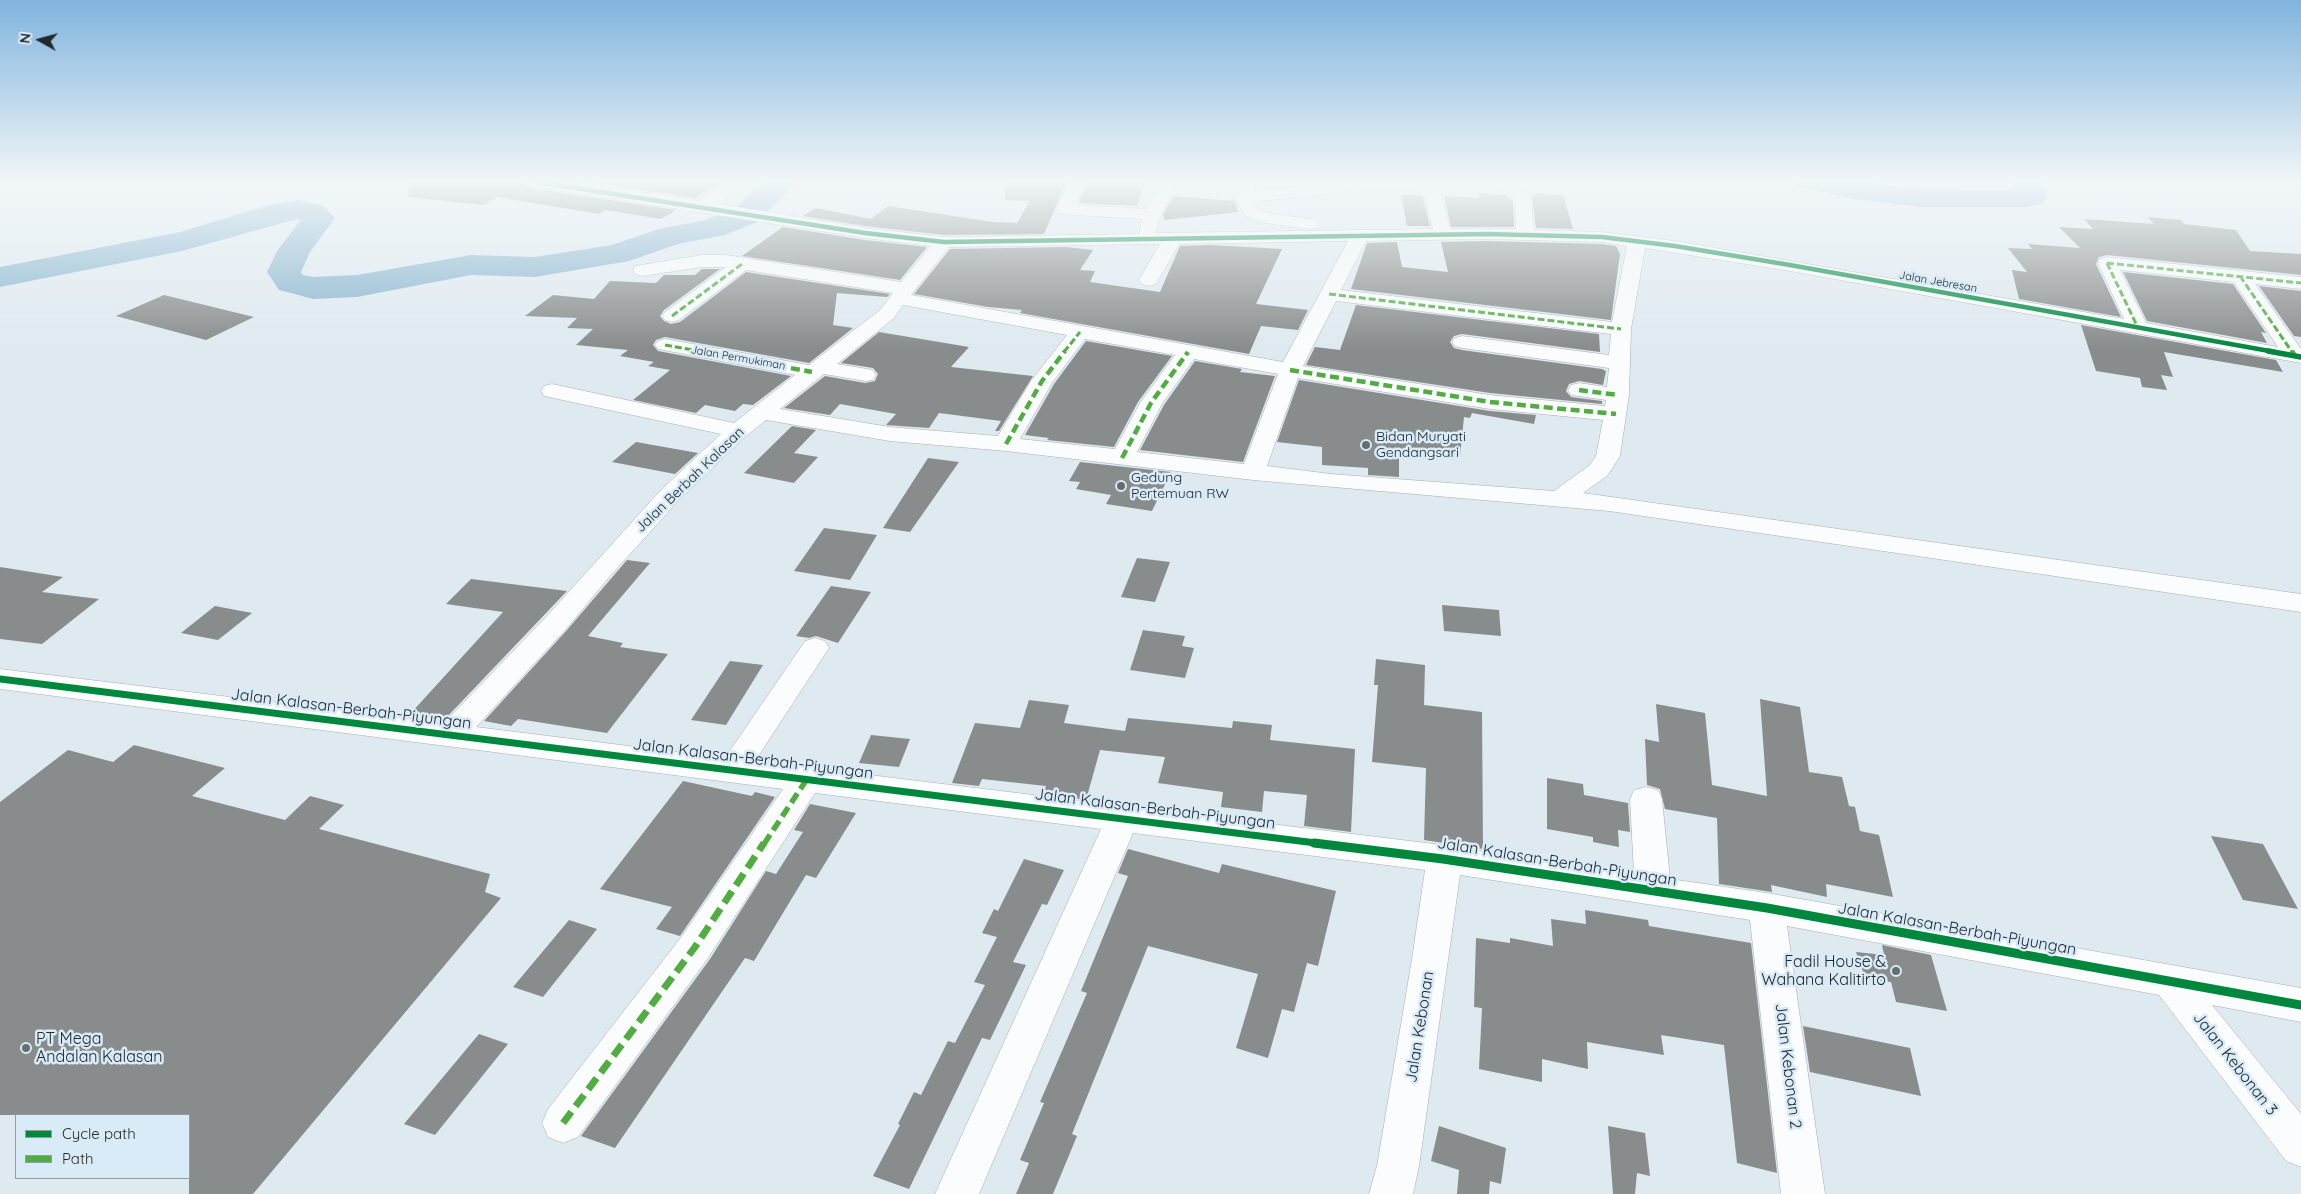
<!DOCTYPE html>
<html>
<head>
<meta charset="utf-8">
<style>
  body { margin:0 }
  #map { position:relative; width:2301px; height:1194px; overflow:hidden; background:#dfeaf0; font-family:Quicksand,sans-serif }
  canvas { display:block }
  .legend { position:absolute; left:15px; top:1114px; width:175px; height:65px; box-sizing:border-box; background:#d9ebf6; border:1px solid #909da6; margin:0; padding:6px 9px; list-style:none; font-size:15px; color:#22292d }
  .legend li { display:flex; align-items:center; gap:10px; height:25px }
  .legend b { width:25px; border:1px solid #909da6 }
  .north { position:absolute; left:15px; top:15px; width:50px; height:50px; -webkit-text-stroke:4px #d9ebf6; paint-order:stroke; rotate:277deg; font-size:14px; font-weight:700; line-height:20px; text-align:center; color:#22292d }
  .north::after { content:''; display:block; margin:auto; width:18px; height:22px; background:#22292d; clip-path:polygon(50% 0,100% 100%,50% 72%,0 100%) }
</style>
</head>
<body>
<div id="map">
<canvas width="2301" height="1194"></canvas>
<ul class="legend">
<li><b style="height:6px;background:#00873e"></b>Cycle path</li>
<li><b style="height:6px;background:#53ab44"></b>Path</li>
</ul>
<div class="north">N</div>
</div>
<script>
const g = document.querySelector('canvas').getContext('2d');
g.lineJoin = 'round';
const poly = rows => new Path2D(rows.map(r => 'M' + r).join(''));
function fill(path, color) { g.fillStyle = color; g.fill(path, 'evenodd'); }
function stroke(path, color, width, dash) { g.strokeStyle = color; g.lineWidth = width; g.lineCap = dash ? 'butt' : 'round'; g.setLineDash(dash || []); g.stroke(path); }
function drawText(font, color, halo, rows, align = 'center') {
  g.font = font + ' Quicksand,sans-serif'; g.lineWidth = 5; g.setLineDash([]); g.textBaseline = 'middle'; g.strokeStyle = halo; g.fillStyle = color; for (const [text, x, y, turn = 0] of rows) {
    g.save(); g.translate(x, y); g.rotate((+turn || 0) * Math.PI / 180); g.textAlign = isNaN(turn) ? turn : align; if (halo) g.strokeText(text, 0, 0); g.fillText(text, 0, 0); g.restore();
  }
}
fill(poly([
  [765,181,798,181,757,222,725,235,678,244,629,261,535,277,471,275,357,297,313,299,291,293,279,290,267,272,277,251,301,220,297,219,182,251,0,287,0,267,180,232,269,205,298,200,323,206,335,218,310,252,301,272,303,275,313,277,357,275,471,255,535,257,612,245,659,229,706,220,735,208,765,181],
  [1795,181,1859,181,1921,189,1987,190,2016,189,2010,181,2042,181,2047,189,2047,196,2043,203,2026,207,1921,207,1854,199,1799,187,1795,181]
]), '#87b4ce');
fill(poly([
  [409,181,520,181,530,188,676,210,661,219,605,210,599,214,497,197,484,205,408,197],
  [583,181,722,181,695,198],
  [1005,181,1067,181,1044,234,944,235,865,226,803,216,816,208,871,219,888,206,993,222,1017,223,1030,201,1005,200],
  [1087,181,1145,181,1137,206,1079,203],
  [1478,193,1505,195,1513,201,1514,227,1451,227,1444,196,1479,198],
  [1534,193,1563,195,1573,229,1536,228,1532,196,1534,196],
  [1401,195,1422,195,1430,226,1407,226],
  [1173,196,1235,201,1238,212,1165,220,1163,214],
  [2148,217,2181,220,2184,224,2236,230,2250,251,2301,254,2301,275,2107,255,2099,257,2096,264,2121,317,2019,299,2012,270,2027,272,2008,248,2032,249,2028,244,2080,248,2059,227,2093,229,2084,219,2154,224],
  [783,227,865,240,927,247,900,280,742,256],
  [1487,241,1602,244,1616,246,1620,254,1611,320,1351,289,1367,243,1397,242,1402,267,1448,272,1441,242],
  [1212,245,1282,249,1256,304,1308,310,1298,330,1261,326,1249,354,1020,313,1022,310,988,307,914,294,950,249,1066,247,1093,250,1080,270,1095,271,1090,282,1160,292,1180,246],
  [702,269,720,269,664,310,660,316,664,321,671,324,680,322,746,272,890,294,887,297,837,293,833,325,853,328,809,363,665,337,656,340,653,345,658,351,791,376,753,405,743,404,735,411,705,405,696,413,633,400,670,370,648,366,654,362,620,356,628,350,576,345,593,329,567,328,577,318,525,316,553,295,594,299,610,281,656,283,664,275,695,275],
  [2123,272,2233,284,2266,333,2261,332,2267,343,2147,321],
  [2259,286,2301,291,2301,337,2294,336],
  [164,295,254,317,206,340,116,316],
  [1356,305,1599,334,1600,352,1462,334,1454,336,1450,342,1454,348,1462,350,1602,369,1606,371,1603,385,1579,381,1569,384,1566,391,1571,397,1602,401,1602,404,1490,393,1306,365,1315,347,1340,350],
  [2081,325,2276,360,2283,372,2164,352,2173,377,2161,375,2167,390,2142,387,2140,378,2096,371],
  [879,332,969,347,951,367,1033,376,999,431,995,431,1001,421,939,413,929,428,886,425,896,414,840,404,830,415,784,408,825,376,865,383,875,381,878,374,873,368,841,363],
  [1086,341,1172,356,1138,402,1114,447,1047,440,1049,438,1025,435,1054,384],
  [1195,361,1242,369,1240,372,1275,376,1243,462,1140,450,1164,405],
  [1299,380,1490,411,1536,415,1534,424,1472,413,1470,418,1464,417,1460,456,1399,449,1399,477,1368,475,1368,468,1322,465,1322,447,1277,442],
  [792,426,816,430,794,453,818,457,794,483,744,473],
  [636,442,698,453,675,474,612,462],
  [928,458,959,462,910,532,883,528],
  [1080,462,1171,472,1152,511,1106,504,1111,495,1076,489,1080,482,1069,481],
  [824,528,877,535,850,580,794,571],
  [1137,558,1170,562,1155,602,1121,597],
  [627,560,650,563,588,636,623,643,620,647,668,654,607,733,518,719,511,726,484,721,567,630],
  [0,567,63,577,42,592,99,599,42,644,0,639],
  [471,579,567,591,446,718,411,713,503,612,446,604],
  [831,586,871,592,838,643,816,636,809,638,796,636],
  [1442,605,1499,610,1501,636,1444,631],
  [215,606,252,613,218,640,181,633],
  [1143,630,1185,636,1182,646,1194,648,1185,678,1130,670],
  [1376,659,1425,665,1424,705,1482,712,1483,849,1424,840,1426,768,1372,762,1378,685,1374,685],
  [730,661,763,665,726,725,691,720],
  [1760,699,1800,707,1809,772,1842,777,1849,806,1855,807,1860,831,1879,835,1893,897,1826,884,1827,897,1771,885,1772,892,1719,884,1717,818,1665,809,1660,789,1647,785,1645,739,1659,742,1656,704,1705,713,1712,785,1767,796],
  [1029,700,1069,705,1064,723,1125,731,1128,718,1232,728,1233,721,1272,725,1270,740,1355,749,1351,832,1304,826,1307,795,1264,791,1262,812,1221,807,1223,792,1158,783,1165,757,1100,750,1086,800,1043,794,1046,786,982,779,979,786,952,783,975,723,1020,728],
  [871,735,910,739,899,767,859,763],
  [134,745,225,768,192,796,285,820,310,796,344,805,319,829,490,874,485,892,501,898,253,1194,189,1194,189,1115,0,1115,0,802,68,750,113,762],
  [1547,778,1583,784,1584,795,1628,803,1630,832,1618,830,1619,847,1593,842,1593,837,1547,829],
  [683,781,752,796,755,792,775,797,680,936,656,929,672,907,600,889],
  [810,804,856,813,816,878,806,875,754,961,745,958,615,1148,581,1136,710,959,766,871,776,874,803,832,794,830],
  [2211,836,2263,844,2298,909,2243,900],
  [1128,849,1219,873,1222,864,1336,891,1318,966,1307,963,1294,1012,1282,1009,1268,1058,1236,1048,1258,974,1148,946,1072,1134,1077,1136,1053,1194,1016,1194,1029,1163,1020,1160,1044,1103,1040,1102,1087,993,1081,991,1128,876,1118,873],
  [1024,859,1064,870,1047,905,1042,904,1013,962,1026,965,1005,1009,990,1040,982,1038,909,1189,873,1176,900,1125,898,1124,914,1092,921,1095,948,1041,955,1043,985,985,974,982,997,937,982,933,994,909,998,911],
  [1585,910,1648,920,1649,926,1751,943,1777,1173,1737,1163,1724,1045,1661,1035,1664,1055,1587,1042,1588,1069,1542,1059,1542,1082,1479,1069,1482,1008,1474,1007,1476,938,1510,943,1510,938,1553,946,1551,919,1586,924],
  [569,920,597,929,543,997,513,987],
  [1882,945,1931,955,1947,1011,1896,1002,1891,982,1866,980,1856,952,1884,955],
  [1803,1026,1910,1048,1921,1096,1810,1072],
  [479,1034,508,1044,435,1135,404,1124],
  [1439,1126,1506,1148,1501,1184,1490,1181,1489,1194,1457,1194,1459,1170,1431,1161],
  [1608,1126,1645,1133,1650,1176,1637,1173,1635,1194,1613,1194]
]), '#888c8c');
const minor = poly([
  [522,181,567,181,702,201,726,181,745,181,720,204,865,228,944,237,1139,234,1142,219,1059,214,1056,210,1069,181,1085,181,1076,205,1147,209,1162,181,1179,181,1161,214,1155,233,1433,229,1423,190,1378,188,1254,202,1257,208,1268,213,1316,220,1319,224,1316,228,1310,229,1264,223,1244,215,1236,198,1241,181,1257,181,1254,192,1345,181,1501,181,1518,185,1531,198,1534,230,1602,232,1675,241,2124,319,2098,263,2100,259,2107,257,2301,277,2301,289,2255,284,2301,349,2301,363,1790,271,1645,248,1631,329,1629,395,1620,456,1608,475,1583,493,2301,594,2301,612,1609,511,1253,480,1006,451,890,441,766,420,746,436,679,500,610,576,566,629,476,727,725,758,805,641,815,638,825,641,829,648,755,761,1443,845,1634,874,1630,799,1634,790,1646,787,1658,790,1662,799,1670,879,1767,893,2301,988,2301,1022,2212,1005,2301,1114,2301,1167,2286,1161,2159,995,1787,926,1825,1194,1781,1194,1750,920,1460,875,1419,1166,1413,1194,1369,1194,1377,1166,1412,959,1425,870,1133,833,979,1194,935,1194,1101,829,815,793,708,958,578,1137,563,1143,548,1137,542,1123,548,1109,682,936,783,789,0,689,0,669,444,723,546,617,661,490,721,434,544,396,541,391,544,386,552,384,734,423,795,375,658,349,655,345,658,341,665,339,809,365,880,310,893,293,746,270,679,320,672,322,665,320,662,316,665,312,726,267,702,267,642,276,635,274,633,270,635,266,702,255,726,255,901,282,931,246,865,238,530,186,522,181],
  [1440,190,1495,190,1506,193,1515,200,1516,229,1450,229,1440,190],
  [1487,239,1602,242,1627,246,1612,322,1341,290,1366,241,1487,239],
  [1348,241,1283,362,911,295,949,247,1160,244,1139,280,1142,284,1149,286,1156,284,1179,244,1348,241],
  [2120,270,2234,282,2278,347,2146,323,2120,270],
  [1336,301,1611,334,1609,355,1462,336,1455,338,1452,342,1455,346,1462,348,1609,368,1607,387,1579,383,1571,385,1568,390,1571,395,1606,400,1605,406,1490,395,1303,366,1336,301],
  [903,305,1067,335,1031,381,998,436,890,427,780,409,824,374,865,381,873,380,876,375,873,370,837,364,894,318,903,305],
  [1085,339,1175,355,1140,403,1115,449,1020,439,1052,383,1085,339],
  [1194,359,1278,374,1244,464,1137,452,1162,404,1194,359],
  [1298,378,1490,409,1603,420,1596,456,1590,465,1554,491,1331,474,1267,466,1298,378]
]);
stroke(minor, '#a5adb2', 1);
fill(minor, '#fafcfd');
stroke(poly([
  [2107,263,2301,283],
  [2107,263,2138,328],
  [2240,276,2292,352],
  [1329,294,1621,329],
  [672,316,742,264],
  [665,345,704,352],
  [1064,352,1080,332]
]), '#53ab44', 3, [7, 3]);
stroke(poly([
  [698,351,812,372],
  [2292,351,2295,356],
  [1290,370,1490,402,1616,414],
  [1579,390,1618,395],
  [1006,444,1042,381,1065,351],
  [1122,458,1151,403,1188,352]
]), '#53ab44', 4.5, [9, 4.5]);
stroke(poly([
  [764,844,807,779]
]), '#53ab44', 5.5, [11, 5.5]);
stroke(poly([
  [563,1123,695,947,764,843]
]), '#53ab44', 7, [14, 7]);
stroke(poly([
  [530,181,865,233,944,242,1487,234,1602,237,1675,246,1790,265,2275,352]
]), '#00873e', 4.5);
stroke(poly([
  [2268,351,2301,357]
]), '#00873e', 5.5);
stroke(poly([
  [0,679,1324,844]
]), '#00873e', 7);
stroke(poly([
  [1314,843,1443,859,1767,908,2301,1005]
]), '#00873e', 9);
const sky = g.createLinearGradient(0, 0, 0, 349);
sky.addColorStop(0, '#81b4de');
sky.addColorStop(0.52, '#f1f6f8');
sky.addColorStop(1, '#f1f6f800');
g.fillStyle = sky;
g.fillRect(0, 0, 2301, 349);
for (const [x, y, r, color] of [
  [1366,445,5,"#646d71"],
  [1121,486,5,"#646d71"],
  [1896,971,5,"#646d71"],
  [26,1048,5,"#646d71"]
]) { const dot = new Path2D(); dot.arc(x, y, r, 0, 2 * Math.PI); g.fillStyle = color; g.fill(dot); stroke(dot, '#d9ebf6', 2); }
drawText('11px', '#22292d', '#d9ebf6', [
  ["Jalan Jebresan",1938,282,10],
  ["Jalan Permukiman",738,358,10]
]);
drawText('14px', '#22292d', '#d9ebf6', [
  ["Bidan Muryati",1376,437],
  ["Gendangsari",1376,453],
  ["Gedung",1131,478],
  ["Pertemuan RW",1131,494]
], 'left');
drawText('14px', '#22292d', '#d9ebf6', [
  ["Jalan Berbah Kalasan",690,480,-44]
]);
drawText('16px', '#22292d', '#d9ebf6', [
  ["Jalan Kalasan-Berbah-Piyungan",351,709,7],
  ["Jalan Kalasan-Berbah-Piyungan",753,759,7],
  ["Jalan Kalasan-Berbah-Piyungan",1155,809,7],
  ["Jalan Kalasan-Berbah-Piyungan",1557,862,9],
  ["Jalan Kalasan-Berbah-Piyungan",1957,929,10],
  ["Jalan Kebonan",1420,1027,-81],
  ["Jalan Kebonan 3",2235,1064,52],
  ["Jalan Kebonan 2",1788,1066,83]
]);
drawText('16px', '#22292d', '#d9ebf6', [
  ["Fadil House &",1886,962],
  ["Wahana Kalitirto",1886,980],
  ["PT Mega",36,1039,"left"],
  ["Andalan Kalasan",36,1057,"left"]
], 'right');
</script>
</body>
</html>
